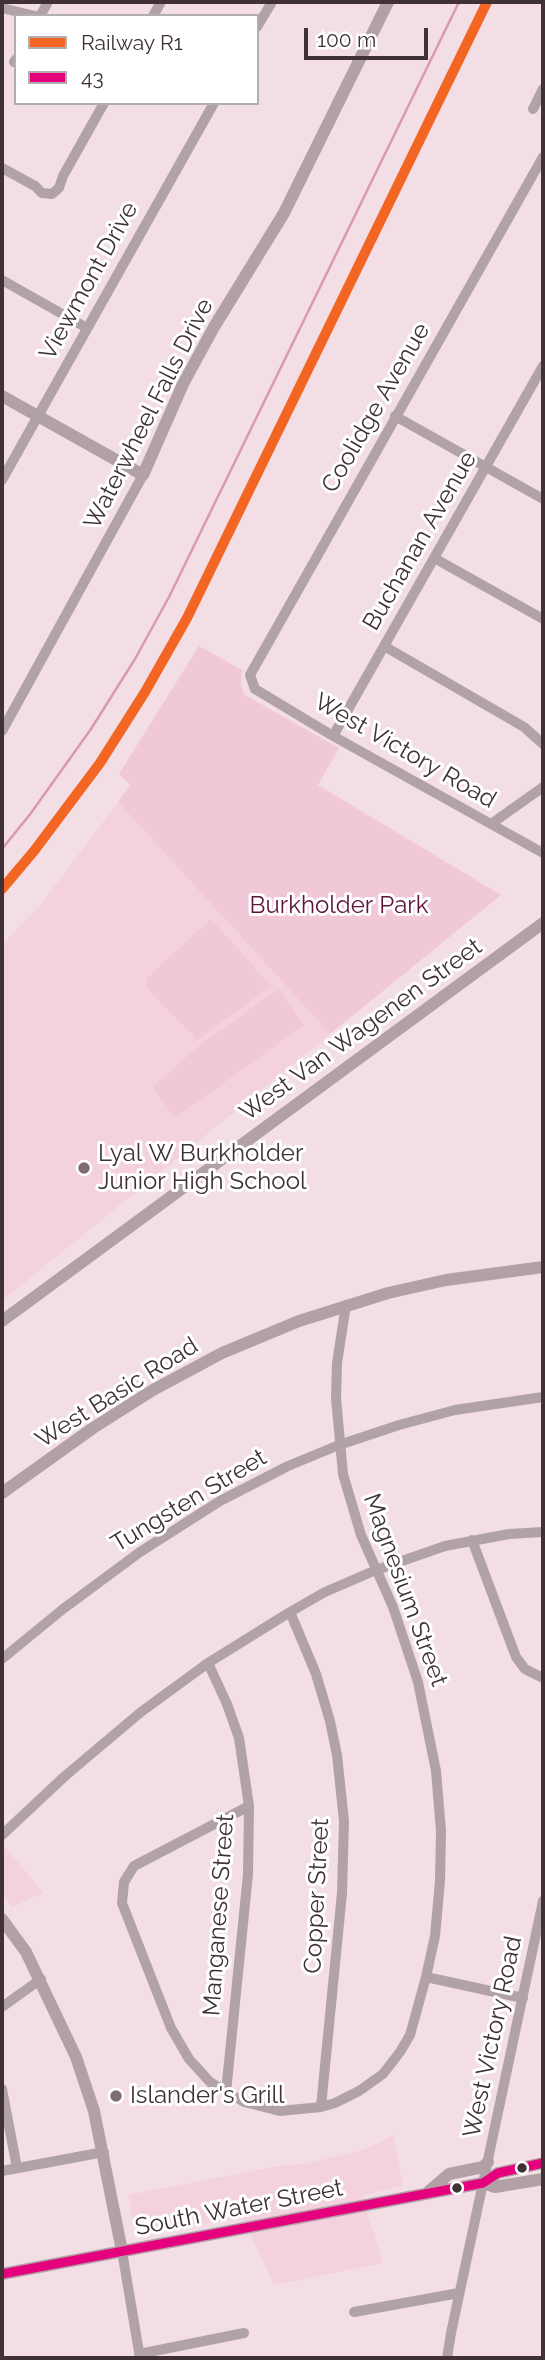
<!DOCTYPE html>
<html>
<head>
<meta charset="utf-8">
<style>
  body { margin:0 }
  #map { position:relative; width:545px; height:2360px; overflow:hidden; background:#f3dee6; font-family:Raleway,sans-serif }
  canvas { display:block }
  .frame { position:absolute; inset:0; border:4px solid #3f3136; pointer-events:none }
  .legend { position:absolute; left:14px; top:14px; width:245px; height:91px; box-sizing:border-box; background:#fff; border:2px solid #b2adaf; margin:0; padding:9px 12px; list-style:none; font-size:21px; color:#3f3136 }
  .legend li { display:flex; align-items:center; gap:14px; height:35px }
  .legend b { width:35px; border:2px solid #b2adaf }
  .scale { position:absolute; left:304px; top:28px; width:124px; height:32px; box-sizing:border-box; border:4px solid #3f3136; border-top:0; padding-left:9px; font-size:21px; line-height:24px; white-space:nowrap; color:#3f3136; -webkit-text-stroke:5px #fff; paint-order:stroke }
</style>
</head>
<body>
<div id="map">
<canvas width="545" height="2360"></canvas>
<div class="frame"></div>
<ul class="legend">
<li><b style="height:9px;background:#f26522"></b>Railway R1</li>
<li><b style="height:9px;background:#e5007d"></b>43</li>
</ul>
<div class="scale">100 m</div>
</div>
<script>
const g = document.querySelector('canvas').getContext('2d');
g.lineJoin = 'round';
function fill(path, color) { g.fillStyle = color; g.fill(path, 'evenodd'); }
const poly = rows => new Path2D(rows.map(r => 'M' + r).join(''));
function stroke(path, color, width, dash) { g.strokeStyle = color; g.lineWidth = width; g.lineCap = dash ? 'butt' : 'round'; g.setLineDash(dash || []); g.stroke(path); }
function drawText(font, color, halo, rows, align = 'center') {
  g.font = font + ' Raleway,sans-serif'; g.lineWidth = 6; g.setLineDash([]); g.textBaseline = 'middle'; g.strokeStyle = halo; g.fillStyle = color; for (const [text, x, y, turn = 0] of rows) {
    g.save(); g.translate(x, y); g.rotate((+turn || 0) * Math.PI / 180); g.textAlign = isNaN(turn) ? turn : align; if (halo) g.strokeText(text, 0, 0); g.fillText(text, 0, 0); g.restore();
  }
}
fill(poly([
  [118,802,330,1034,2,1301,2,945,41,904],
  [4,1845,43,1893,12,1907,2,1894,2,1848],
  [393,2135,403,2185,362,2196,383,2263,274,2285,243,2218,136,2234,128,2195,279,2166,305,2164,359,2151,379,2143]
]), '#f4d1de');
fill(poly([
  [199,646,242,670,241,687,245,695,339,748,318,785,501,895,330,1034,118,802,130,785,119,774],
  [211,919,271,986,197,1040,147,988,147,978],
  [278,989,304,1025,175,1118,153,1087,199,1046]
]), '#f0c8d7');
stroke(poly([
  [2,849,31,813,91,729,135,659,169,597,459,2]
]), '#d998b3', 2.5);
stroke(poly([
  [2,8,35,16],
  [40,16,48,2],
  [153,16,161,2],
  [257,27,272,2],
  [14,62,16,59],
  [533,109,543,89],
  [543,157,250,675,255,689,333,736,543,853],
  [2,168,35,186,42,193,52,194,59,188,63,176,104,103],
  [2,280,87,328],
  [395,416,543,499],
  [2,480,214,103],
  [434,558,543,619],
  [384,646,524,727,543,744],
  [2,731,143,475],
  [333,736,543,366],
  [491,824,543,787],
  [472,1540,516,1657,525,1669,543,1678],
  [290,1612,316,1674,330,1721,337,1755,344,1821,342,1893,321,2107],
  [2,1659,63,1609,140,1552,220,1501,288,1466,339,1445,399,1425,455,1410,543,1397],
  [208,1663,227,1704,239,1738,249,1806,248,1874,226,2092],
  [249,1806,134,1866,124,1882,122,1903,171,2028,189,2059,210,2082,244,2102,280,2111,321,2107,335,2103,359,2091,383,2074,400,2052,410,2035,426,1977,435,1936,440,1881,441,1831,436,1771,418,1682,393,1607,361,1535,343,1474,336,1398,337,1363,346,1305],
  [2,1835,65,1776,141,1712,208,1663,290,1612,325,1592,376,1570,445,1546,509,1534,543,1532],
  [426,1977,523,1998],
  [2,2007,41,1979],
  [2,2089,17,2168],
  [2,2171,104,2152],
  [122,2251,140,2358],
  [354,2312,459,2293],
  [139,2354,244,2333],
  [447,2358,451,2333,543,1901]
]), '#b0a2a7', 10);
stroke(poly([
  [2,396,143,475,183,384,214,327,284,213,388,2],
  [2,1321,543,923],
  [2,1493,93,1428,153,1390,222,1353,299,1321,388,1293,446,1280,543,1267],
  [2,1919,26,1952,76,2057,94,2111,122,2251],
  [483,2183,495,2187,543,2179],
  [428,2192,449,2174,483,2167,488,2162],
  [2,2274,483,2183,498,2173,543,2163]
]), '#b1a0a6', 12);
stroke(poly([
  [2,2274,483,2183,498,2173,543,2163]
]), '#e5007d', 9);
stroke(poly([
  [2,889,34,851,100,763,145,692,187,618,487,2]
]), '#f26522', 10);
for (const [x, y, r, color] of [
  [84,1168,7,"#7e6e74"],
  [116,2096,7,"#7e6e74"],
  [522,2168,6,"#3f3136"],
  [457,2188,6,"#3f3136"]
]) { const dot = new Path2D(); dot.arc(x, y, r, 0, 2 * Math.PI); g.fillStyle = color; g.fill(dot); stroke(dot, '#fff', 2.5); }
drawText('24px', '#3f3136', '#fff', [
  ["Viewmont Drive",89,281,-61],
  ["Coolidge Avenue",376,408,-60],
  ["Waterwheel Falls Drive",149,414,-63],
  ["Buchanan Avenue",420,541,-60],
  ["West Victory Road",405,751,30],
  ["West Van Wagenen Street",361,1030,-36],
  ["West Basic Road",117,1393,-32],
  ["Tungsten Street",189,1501,-31],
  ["Magnesium Street",405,1590,70],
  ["Copper Street",317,1896,-87],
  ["Manganese Street",219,1915,-86],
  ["West Victory Road",493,2037,-78],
  ["South Water Street",239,2208,-11]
]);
drawText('24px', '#5f133a', '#fff', [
  ["Burkholder Park",339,906]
]);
drawText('24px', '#3f3136', '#fff', [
  ["Lyal W Burkholder",98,1154],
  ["Junior High School",98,1182],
  ["Islander's Grill",130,2096]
], 'left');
</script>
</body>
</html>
